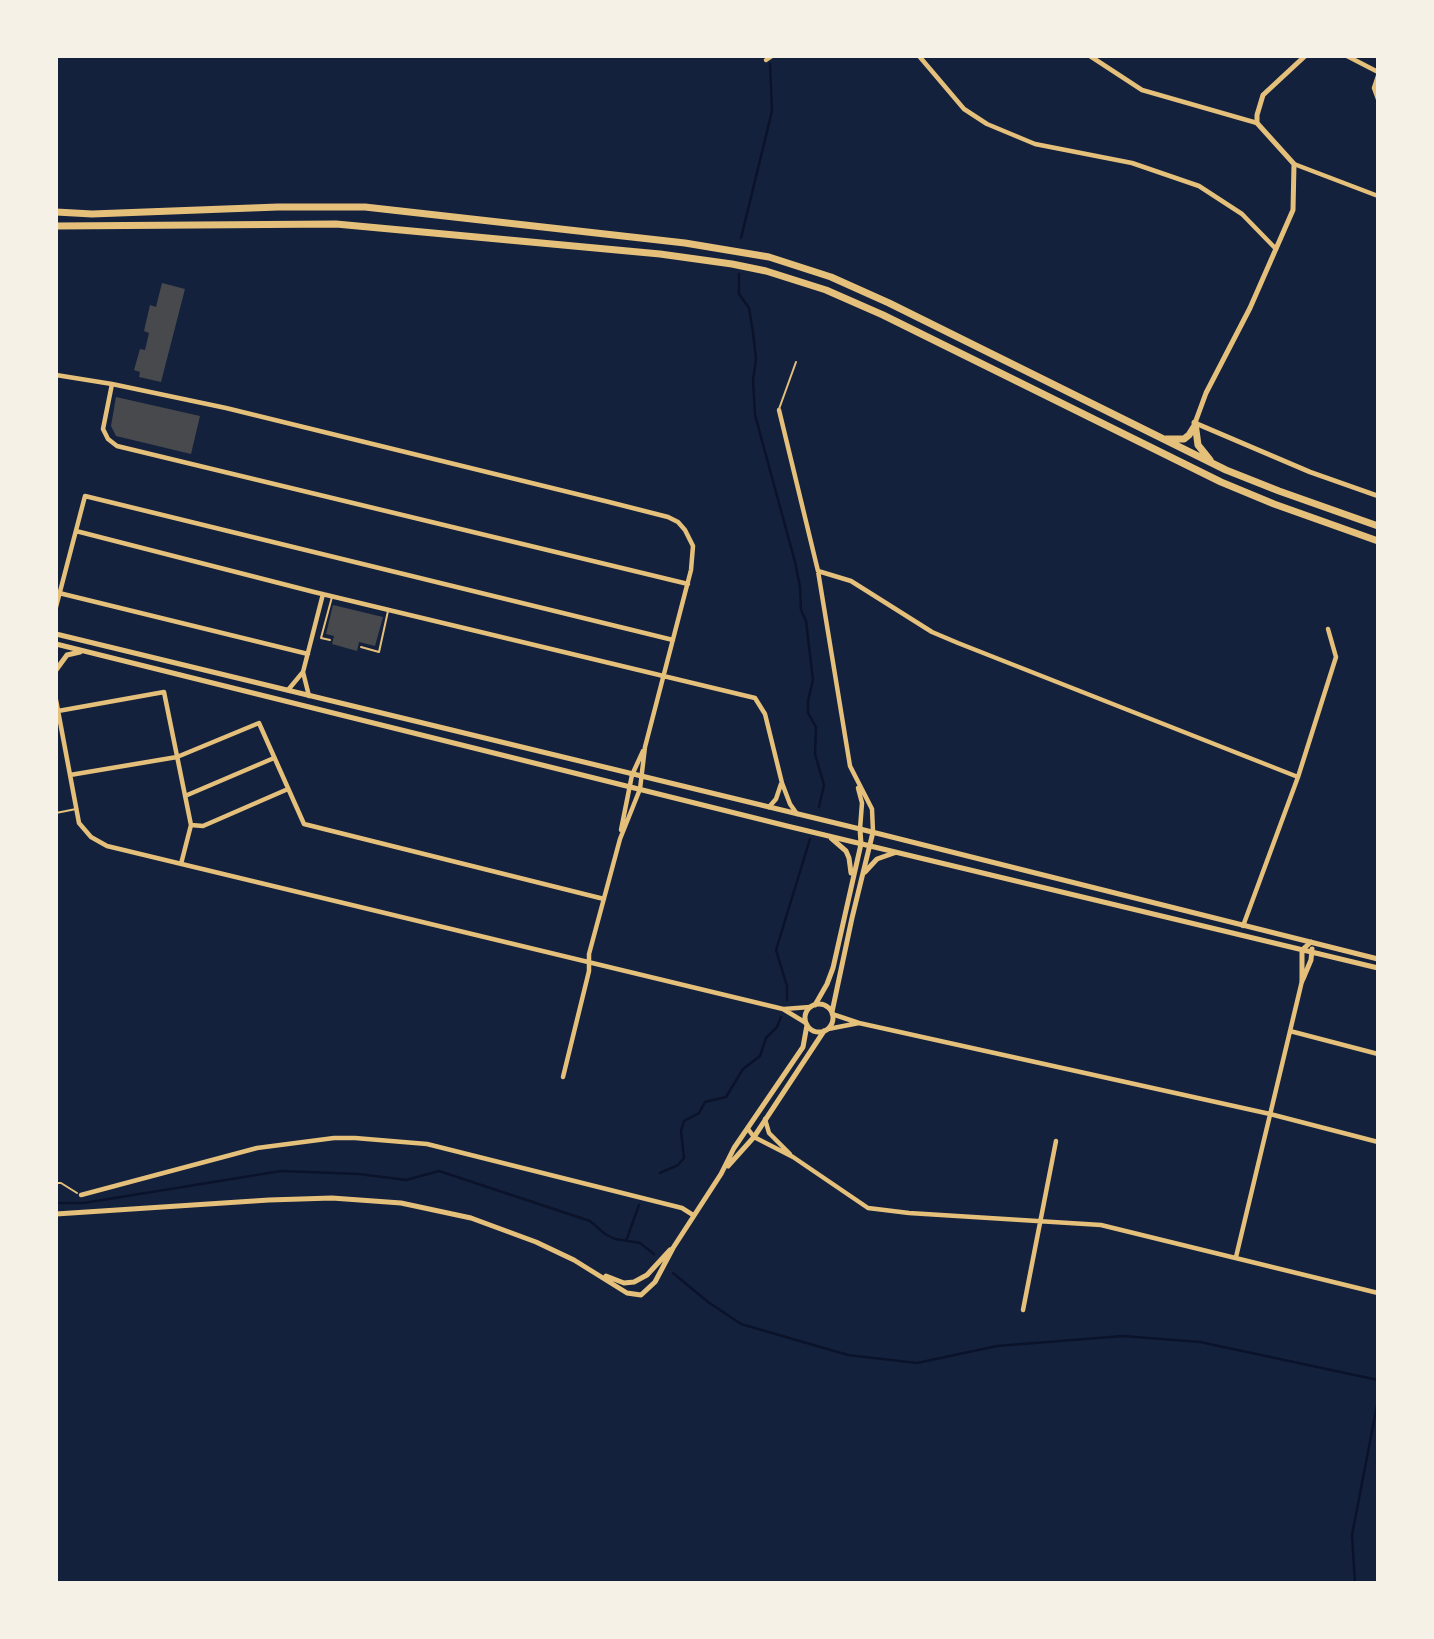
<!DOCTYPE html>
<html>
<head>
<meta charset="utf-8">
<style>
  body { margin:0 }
  #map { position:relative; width:1434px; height:1639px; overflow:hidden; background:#14213d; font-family:"PT Sans Narrow",sans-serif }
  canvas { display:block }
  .frame { position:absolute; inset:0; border:58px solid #f6f1e7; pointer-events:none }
</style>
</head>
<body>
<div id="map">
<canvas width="1434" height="1639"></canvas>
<div class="frame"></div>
</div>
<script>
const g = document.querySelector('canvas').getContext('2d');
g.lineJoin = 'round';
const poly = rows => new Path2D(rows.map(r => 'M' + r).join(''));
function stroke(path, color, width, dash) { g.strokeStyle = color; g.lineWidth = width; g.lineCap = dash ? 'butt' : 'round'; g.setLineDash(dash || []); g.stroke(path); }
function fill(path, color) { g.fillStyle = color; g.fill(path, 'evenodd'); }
stroke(poly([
  [741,238,772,111,770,64],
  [739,274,739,294,749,308,753,332,756,359,753,380,755,415,795,562,800,587,801,610,806,621,813,680,808,701,808,713,816,727,815,754,824,785,819,807],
  [787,1000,787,986,776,950,810,839],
  [660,1173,678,1165,684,1158,681,1131,684,1121,699,1113,705,1102,726,1097,743,1069,760,1056,766,1038,777,1027,781,1017],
  [56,1203,84,1203,281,1171,359,1174,406,1180,439,1171,590,1221,605,1234,615,1239,640,1243,654,1254],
  [626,1241,639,1205],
  [673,1273,708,1302,741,1324,848,1355,917,1363,997,1346,1123,1336,1200,1342,1378,1380],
  [1355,1583,1352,1535,1378,1400]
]), '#0b132b', 2.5);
fill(poly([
  [162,283,185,289,161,382,139,377,140,372,134,370,140,349,145,350,149,333,144,331,150,305,156,307],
  [116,397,200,416,191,454,116,436,111,426],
  [333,605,383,617,375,646,359,642,357,651,332,644,334,636,326,634]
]), '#48494c');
stroke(poly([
  [56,1183,61,1183,77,1193]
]), '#e5c07b', 2);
stroke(poly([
  [779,409,796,362],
  [330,640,321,638,332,597],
  [361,647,379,652,388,611],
  [56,813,76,809]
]), '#e5c07b', 2);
stroke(poly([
  [919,56,964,109,987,124,1035,144,1132,163,1199,186,1242,214,1276,249],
  [1090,56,1142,90,1257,123],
  [1347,56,1378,72],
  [766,60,772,56],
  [1378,76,1374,88,1378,99],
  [1294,164,1378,196],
  [56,375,112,384,226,408,609,502,668,517,678,522,685,530,693,546,691,570,645,747,640,789,620,839],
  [112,384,103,429,108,439,117,446,688,584],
  [779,410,818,571,850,766,872,809,873,832],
  [76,531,314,592,755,698,765,714,782,783,790,804,797,814],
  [818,571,851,581,932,632,958,643,1298,777,1243,926],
  [59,593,308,654],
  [56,607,85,496,673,640],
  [303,672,309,696],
  [288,690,303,672,323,594],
  [56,700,79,823,91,837,107,846,783,1009,806,1023],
  [58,711,164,692,191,825,181,864],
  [70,775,177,757,259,723,304,824,604,899],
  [1298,777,1336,657,1328,629],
  [858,788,862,803,860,829],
  [185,796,274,758],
  [769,807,776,799,781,784],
  [191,825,203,826,288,789],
  [621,830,632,775,643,751],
  [784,1009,810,1007],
  [832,1014,859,1023,1270,1114,1378,1142],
  [828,1029,859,1023],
  [1290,1031,1378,1054],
  [563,1077,589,971,589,954,620,839],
  [765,1119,769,1133,790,1154],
  [748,1129,754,1137,793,1157,868,1208,909,1213,1101,1225,1378,1293],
  [81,1195,257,1148,334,1138,355,1138,427,1144,682,1208,693,1215],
  [1236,1257,1302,981],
  [1023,1310,1056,1141]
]), '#e5c07b', 4.5);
stroke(poly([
  [1305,56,1263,95,1257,115,1257,123,1294,164,1293,210,1250,308,1206,393,1195,423,1310,472,1378,496],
  [56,634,860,829,1378,959],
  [56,644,787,826,1378,968],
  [56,670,67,655,80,652],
  [831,838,846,851,849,858,851,873],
  [865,872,877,859,894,853],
  [1303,979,1311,960,1312,949],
  [1302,981,1302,950,1311,942],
  '805 1018a14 14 0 1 1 28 0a14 14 0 1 1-28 0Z',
  [815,1005,827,984,833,968,861,844,860,829],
  [832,1012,852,918,873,832],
  [728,1166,754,1137,824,1031],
  [56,1214,269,1200,332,1198,401,1203,471,1218,536,1242,574,1260,627,1293,641,1295,655,1282,673,1248,721,1174,734,1148,803,1047,807,1025],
  [606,1276,624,1283,634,1282,647,1275,670,1250]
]), '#e5c07b', 5);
stroke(poly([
  [56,212,92,214,278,207,365,207,685,243,769,257,831,277,889,303,1226,470,1279,491,1378,526],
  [56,226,336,224,660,254,732,264,766,271,826,290,883,315,1221,482,1274,504,1378,541],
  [1195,423,1198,445,1210,460],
  [1166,439,1184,439,1189,435,1194,427]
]), '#e5c07b', 7);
</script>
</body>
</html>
